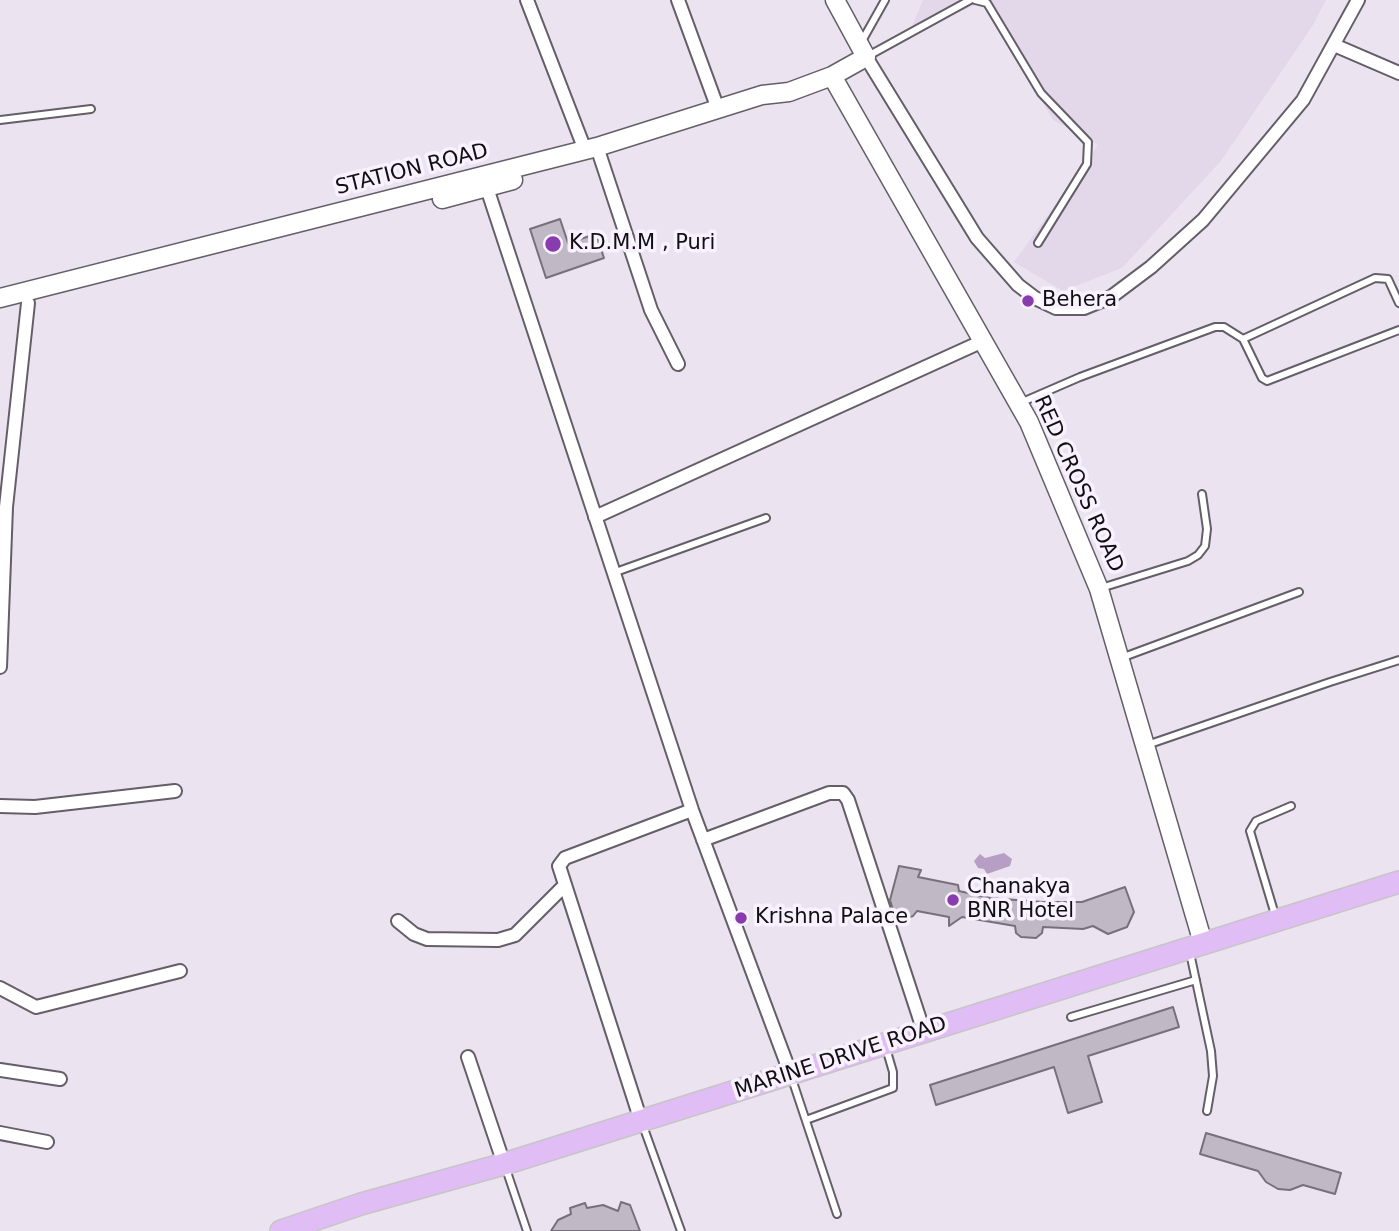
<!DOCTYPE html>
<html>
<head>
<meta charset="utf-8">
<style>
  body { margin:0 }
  canvas { display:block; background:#ebe4f0 }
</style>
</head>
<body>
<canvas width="1399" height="1231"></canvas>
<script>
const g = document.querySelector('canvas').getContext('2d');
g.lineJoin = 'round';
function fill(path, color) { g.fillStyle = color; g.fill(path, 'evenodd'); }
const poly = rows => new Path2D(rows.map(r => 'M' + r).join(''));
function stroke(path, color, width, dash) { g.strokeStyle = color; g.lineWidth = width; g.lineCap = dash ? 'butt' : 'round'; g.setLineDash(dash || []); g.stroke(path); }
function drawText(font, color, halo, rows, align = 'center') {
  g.font = font + ' "DejaVu Sans",sans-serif'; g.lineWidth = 7; g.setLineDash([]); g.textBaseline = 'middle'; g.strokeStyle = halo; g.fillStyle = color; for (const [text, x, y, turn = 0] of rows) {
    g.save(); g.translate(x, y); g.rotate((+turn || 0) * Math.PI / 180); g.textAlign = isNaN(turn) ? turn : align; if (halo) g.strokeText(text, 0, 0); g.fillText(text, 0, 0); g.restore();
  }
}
fill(poly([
  [923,0,1326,0,1313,25,1221,161,1122,268,1063,291,1014,262,1098,145,1053,120,983,2,909,33]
]), '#e3d7ea');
fill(poly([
  [1004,853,1012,859,1010,866,987,874,984,869,978,868,974,861,980,854,985,858]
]), '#b69ec4');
const building = poly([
  [560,219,568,243,596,234,604,258,546,278,530,229,560,219],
  [899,866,921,870,918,877,958,885,959,891,990,898,1043,902,1082,902,1125,887,1134,912,1127,927,1108,934,1093,926,1083,929,1043,927,1042,933,1036,938,1021,937,1016,933,1015,926,962,917,949,926,949,917,917,911,913,916,907,918,894,913,890,900,899,866],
  [1173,1007,1179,1027,1088,1056,1102,1102,1068,1113,1054,1067,936,1105,930,1085,1173,1007],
  [1206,1133,1341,1173,1335,1194,1303,1185,1290,1190,1278,1189,1266,1182,1258,1171,1200,1154,1206,1133],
  [621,1202,630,1205,640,1231,551,1231,558,1220,571,1214,570,1208,585,1203,587,1208,603,1205,618,1211,621,1202]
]);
fill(building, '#c0b9c5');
stroke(building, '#77707b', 2);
const lane = poly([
  [975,0,987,3,1041,93,1088,142,1087,164,1038,243],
  [862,41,885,0],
  [868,56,970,0],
  [0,120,91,109],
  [1243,339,1375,278,1388,279,1399,303],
  [1020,403,1080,377,1215,327,1224,327,1243,339,1262,378,1267,381,1399,330],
  [613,573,766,518],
  [1101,588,1188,561,1198,555,1205,546,1207,529,1202,494],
  [1121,658,1299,592],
  [1147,745,1330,682,1399,660],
  [1276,918,1250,831,1256,821,1291,806],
  [1190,953,1211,1051,1213,1076,1207,1111],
  [1071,1017,1196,980],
  [791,1076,837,1214],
  [806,1120,893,1088,893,1072,886,1048],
  [642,1123,681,1231],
  [505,1166,527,1231]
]);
const street = poly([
  [527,0,585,150],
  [678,0,718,109],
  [1334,45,1399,73],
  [866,57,977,238,1018,285,1035,298,1056,308,1084,308,1111,297,1151,267,1203,220,1303,100,1358,0],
  [597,147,651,310,678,364],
  [484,179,692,810,791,1075],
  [595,517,983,341],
  [0,667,6,507,28,303],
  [0,806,35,807,175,791],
  [703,840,829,793,843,793,848,800,924,1032],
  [398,921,414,934,427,939,498,940,515,935,565,885],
  [0,988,36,1007,180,971],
  [468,1057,504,1164],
  [0,1070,60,1079],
  [641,1121,559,866,565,858,692,810],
  [0,1133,47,1142]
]);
const secondary = poly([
  [832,76,1029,422,1099,589,1203,943],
  [442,199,513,180],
  [0,298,597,147,762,95,789,92,832,76,866,57,835,0]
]);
const highway = poly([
  [281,1231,361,1204,504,1164,1399,882]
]);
stroke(lane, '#655e69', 10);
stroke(street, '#655e69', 16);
stroke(secondary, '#655e69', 21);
stroke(highway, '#c6c5c6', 24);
stroke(lane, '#fff', 6);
stroke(street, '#fff', 12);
stroke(secondary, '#fff', 18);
stroke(highway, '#e1bdf6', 21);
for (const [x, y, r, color] of [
  [553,244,9,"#883cad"],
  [1028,301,7,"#883cad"],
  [953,900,7,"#883cad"],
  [741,918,7,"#883cad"]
]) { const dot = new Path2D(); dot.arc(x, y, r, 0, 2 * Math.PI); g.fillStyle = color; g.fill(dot); stroke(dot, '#f9f1fe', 2.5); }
drawText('21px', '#120f13', '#f9f1fe', [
  ["STATION ROAD",412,170,-14],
  ["RED CROSS ROAD",1078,484,66],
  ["MARINE DRIVE ROAD",841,1058,-18]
]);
drawText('21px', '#120f13', '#f9f1fe', [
  ["K.D.M.M , Puri",569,244],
  ["Behera",1042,301],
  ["Chanakya",967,888],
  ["BNR Hotel",967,912],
  ["Krishna Palace",755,918]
], 'left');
</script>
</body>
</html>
